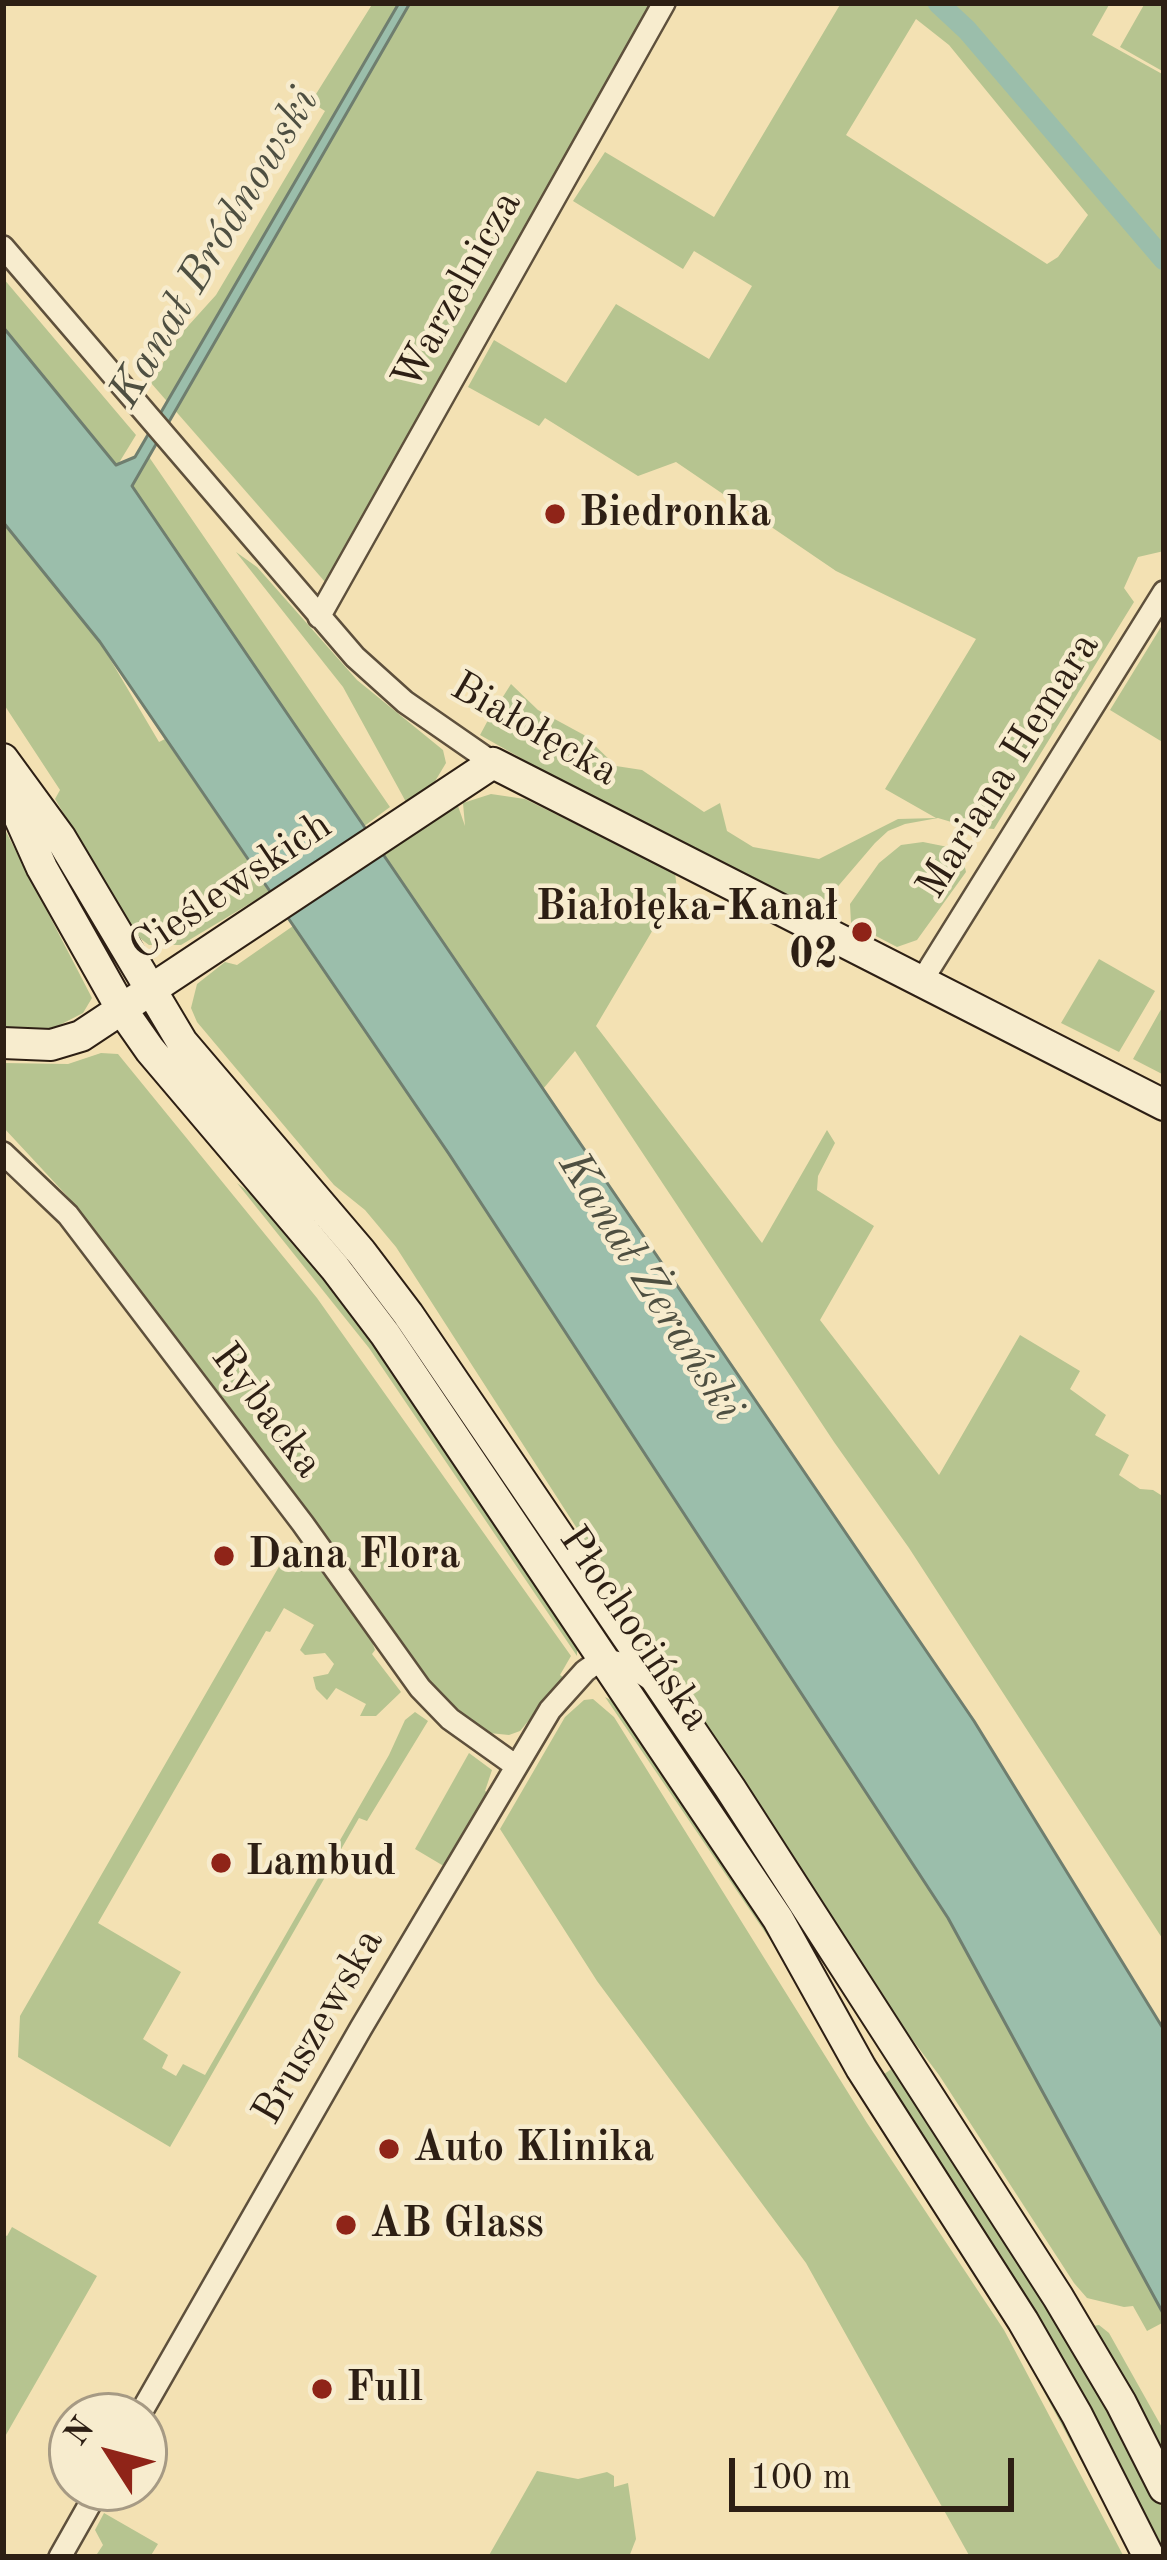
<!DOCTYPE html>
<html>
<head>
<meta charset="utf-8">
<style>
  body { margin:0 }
  #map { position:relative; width:1167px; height:2560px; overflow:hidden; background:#f3e1b3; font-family:"Old Standard TT",serif }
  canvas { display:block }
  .frame { position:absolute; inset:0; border:6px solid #2d1f14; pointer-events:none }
  .north { position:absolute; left:48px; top:2392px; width:120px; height:120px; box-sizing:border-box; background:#f7ecce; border:3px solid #a69a84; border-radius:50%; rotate:306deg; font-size:33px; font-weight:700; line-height:48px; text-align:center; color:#2d1f14 }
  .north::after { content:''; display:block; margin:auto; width:42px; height:54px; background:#8f2418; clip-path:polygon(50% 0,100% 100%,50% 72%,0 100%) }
  .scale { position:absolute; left:729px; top:2458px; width:285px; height:54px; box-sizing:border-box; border:6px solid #2d1f14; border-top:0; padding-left:15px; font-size:36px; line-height:42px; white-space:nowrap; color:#2d1f14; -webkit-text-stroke:9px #f7ecce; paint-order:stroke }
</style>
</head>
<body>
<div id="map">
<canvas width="1167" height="2560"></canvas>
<div class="frame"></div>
<div class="north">N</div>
<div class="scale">100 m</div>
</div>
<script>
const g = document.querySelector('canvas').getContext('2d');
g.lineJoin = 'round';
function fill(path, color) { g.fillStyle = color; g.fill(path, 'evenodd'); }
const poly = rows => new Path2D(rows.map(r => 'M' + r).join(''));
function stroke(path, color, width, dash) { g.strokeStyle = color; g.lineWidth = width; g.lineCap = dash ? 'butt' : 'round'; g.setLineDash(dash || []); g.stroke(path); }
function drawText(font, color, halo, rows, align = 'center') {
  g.font = font + ' "Old Standard TT",serif'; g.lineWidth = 9; g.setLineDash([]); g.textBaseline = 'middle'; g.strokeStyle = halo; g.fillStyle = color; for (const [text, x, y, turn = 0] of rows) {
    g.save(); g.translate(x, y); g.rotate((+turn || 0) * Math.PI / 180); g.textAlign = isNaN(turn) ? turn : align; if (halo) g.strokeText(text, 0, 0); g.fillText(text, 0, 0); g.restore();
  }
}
fill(poly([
  [373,3,659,3,326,583,151,383,179,336,216,295,325,111,311,102],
  [841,3,1110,3,1092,35,1164,75,1164,551,1138,557,1124,588,1134,602,994,829,968,827,938,818,905,824,888,831,875,843,828,898,808,906,558,779,480,735,487,722,511,684,538,710,584,735,616,766,642,770,704,812,720,803,727,831,753,847,819,859,898,819,936,818,885,789,976,639,836,571,676,462,638,476,545,418,539,426,468,387,494,340,566,383,616,304,709,359,752,286,694,251,683,269,573,201,605,152,714,217],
  [916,19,949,45,1088,215,1058,257,1047,264,846,135],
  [1145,3,1164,3,1164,72,1120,47],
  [3,278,136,435,117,466,3,327],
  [149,457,390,807,363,827,132,486],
  [3,522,100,642,159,742,165,739,269,892,181,945,149,945,137,936,55,799,60,790,3,703],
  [236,552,257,567,357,680,443,750,446,763,434,783,406,802,343,687],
  [1164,622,1164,743,1110,710],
  [491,794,525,799,675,873,677,889,596,1026,762,1243,827,1130,835,1143,818,1176,817,1190,874,1226,820,1320,939,1475,1020,1335,1080,1371,1070,1389,1106,1415,1095,1435,1129,1455,1119,1475,1140,1489,1153,1490,1164,1497,1164,1941,909,1548,834,1442,575,1051,543,1089,384,855,458,806,465,826,463,803],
  [3,826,92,998,83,1013,48,1031,3,1030],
  [923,842,953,848,963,859,966,872,917,940,897,947,851,923,850,904,879,863,901,845],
  [293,926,449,1154,948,1918,1164,2315,1164,2322,1147,2331,1133,2306,1124,2307,1087,2298,1074,2283,939,2075,868,1981,396,1247,365,1210,334,1185,197,1022,191,1008,197,984,225,962,237,965],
  [1099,959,1155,991,1119,1052,1061,1023],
  [1164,1004,1164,1075,1133,1059],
  [101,1053,118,1054,317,1298,571,1656,560,1675,564,1678,520,1731,509,1735,489,1733,441,1696,69,1198,3,1127,3,1063,68,1064],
  [237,1183,267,1206,370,1332,577,1645,577,1656,369,1348],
  [305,1546,364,1619,375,1650,372,1654,401,1692,376,1716,360,1716,366,1704,336,1688,327,1700,316,1689,313,1677,328,1674,334,1664,325,1653,305,1655,300,1650,314,1625,284,1608,270,1632,266,1631,98,1923,181,1972,143,2039,168,2055,162,2068,176,2076,183,2064,205,2075,389,1755,405,1720,415,1712,428,1721,367,1821,359,1818,170,2147,18,2057,20,2016,288,1551],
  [605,1697,620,1705,769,1926,1049,2386,1133,2557,1004,2318,862,2099,771,1941],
  [593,1699,614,1717,867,2123,1004,2330,1124,2557,970,2557,806,2263,597,1981,500,1829,565,1717,584,1700],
  [469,1753,492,1770,485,1791,490,1794,447,1868,415,1849],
  [894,2067,938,2127,1124,2433,1164,2512,1164,2557,883,2075],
  [12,2227,97,2276,3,2440,3,2234,7,2236],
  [1099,2325,1109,2333,1164,2431,1164,2466,1092,2332,1093,2326],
  [537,2471,578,2479,607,2472,614,2476,614,2487,628,2483,636,2539,629,2557,488,2557],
  [104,2513,158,2544,150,2557,95,2557,103,2545,95,2530]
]), '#b6c490');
const water = poly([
  [399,3,410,3,132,486,974,1721,1164,2030,1164,2315,948,1918,449,1154,100,642,3,522,3,327,116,465,135,457,399,3]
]);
fill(water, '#9bbeab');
stroke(water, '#6f7e6f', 3);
stroke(poly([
  [938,3,967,30,1164,260]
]), '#9bbeab', 21);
const street = poly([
  [3,247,355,657,405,702,493,763],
  [319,617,664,3],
  [921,982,1164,592],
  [3,1153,68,1215,303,1524,420,1688,450,1719,516,1766],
  [139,2416,361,2028,550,1710,585,1671,602,1659,629,1665,653,1681],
  [60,2557,99,2488]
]);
const secondary = poly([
  [3,759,60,837,182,1042,361,1252,408,1314,730,1788,1058,2297,1121,2403,1164,2488],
  [3,781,42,868,122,1010,150,1050,335,1268,385,1334,778,1919,861,2068,1023,2321,1077,2415,1149,2557],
  [3,1043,51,1045,81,1036,493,763,1164,1105]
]);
stroke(street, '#5e503c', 26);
stroke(secondary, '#2d1f14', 34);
stroke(street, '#f7ecce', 21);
stroke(secondary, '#f7ecce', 30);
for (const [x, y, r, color] of [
  [555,514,12,"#8f2418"],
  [862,932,12,"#8f2418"],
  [224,1556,12,"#8f2418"],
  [221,1863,12,"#8f2418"],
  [389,2149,12,"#8f2418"],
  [346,2225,12,"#8f2418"],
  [322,2389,12,"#8f2418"]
]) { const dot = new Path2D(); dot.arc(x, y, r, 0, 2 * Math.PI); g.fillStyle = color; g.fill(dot); stroke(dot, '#f7ecce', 4.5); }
drawText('42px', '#2d1f14', '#f7ecce', [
  ["Warzelnicza",458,291,-61],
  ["Białołęcka",534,730,30],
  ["Mariana Hemara",1009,766,-58],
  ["Cieślewskich",231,887,-34],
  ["Rybacka",266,1411,53],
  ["Płochocińska",634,1629,56],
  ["Bruszewska",319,2027,-60]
]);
drawText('bold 42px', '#2d1f14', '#f7ecce', [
  ["Biedronka",579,514],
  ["Białołęka-Kanał",838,908,"right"],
  ["02",838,956,"right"],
  ["Dana Flora",248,1556],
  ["Lambud",245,1863],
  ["Auto Klinika",413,2149],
  ["AB Glass",370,2225],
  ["Full",346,2389]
], 'left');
drawText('italic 45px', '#4e4f41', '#f7ecce', [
  ["Kanał Bródnowski",215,248,-59],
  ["Kanał Żerański",650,1287,58]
]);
</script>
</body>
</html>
